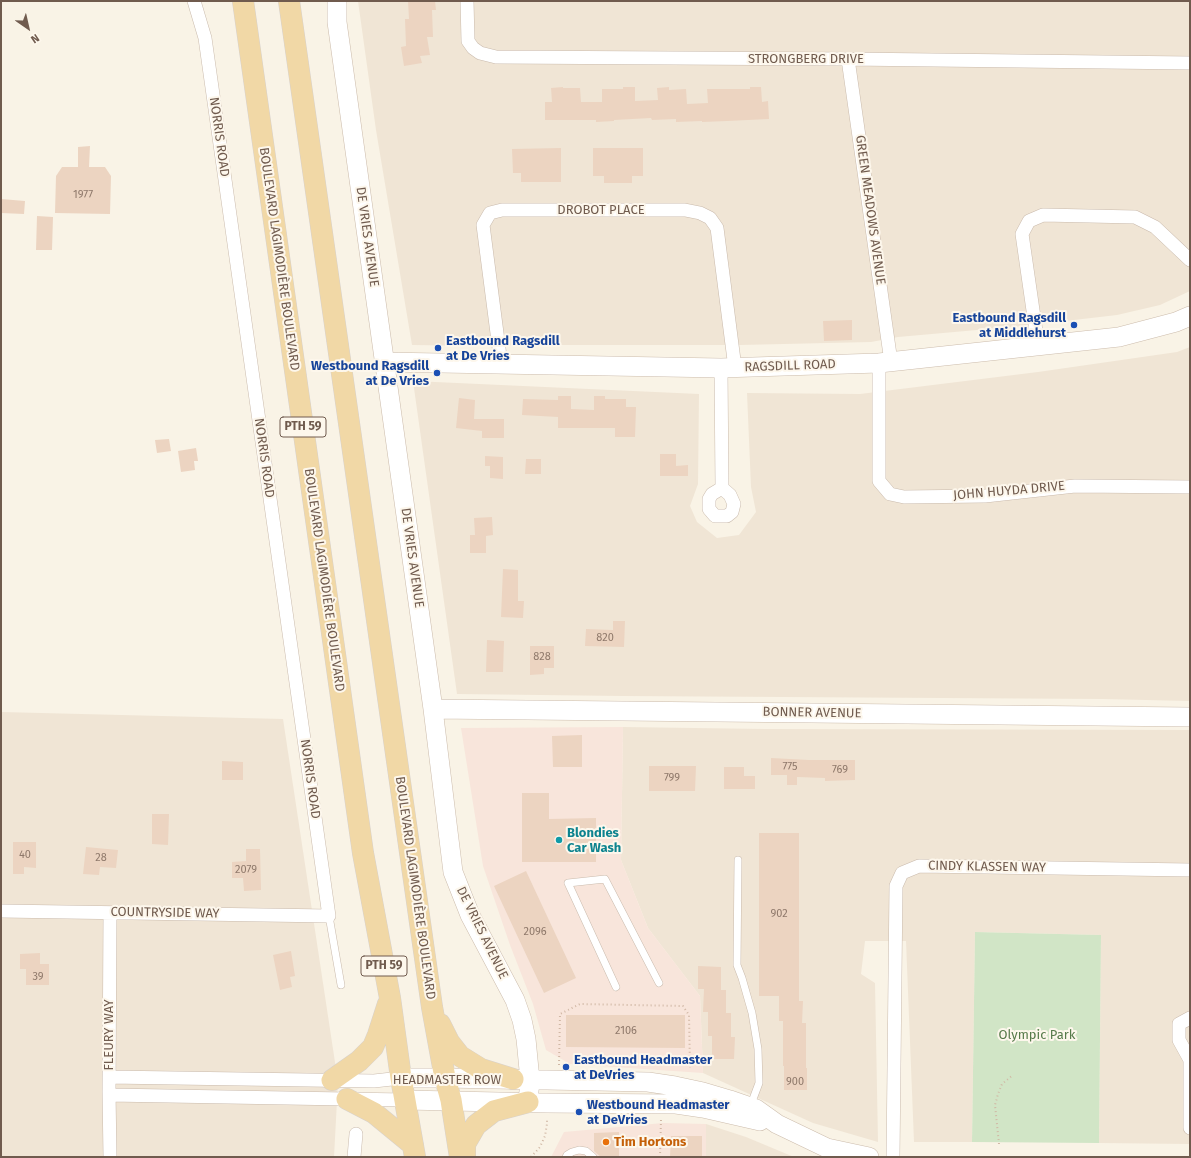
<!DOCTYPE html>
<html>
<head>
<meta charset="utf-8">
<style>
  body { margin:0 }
  #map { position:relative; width:1191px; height:1158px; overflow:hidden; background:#f9f3e6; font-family:"Fira Sans",sans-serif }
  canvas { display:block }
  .frame { position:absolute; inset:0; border:2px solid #705b4e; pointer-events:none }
  .north { position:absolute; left:8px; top:8px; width:40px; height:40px; -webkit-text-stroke:3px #fdf7ec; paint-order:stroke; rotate:146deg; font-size:11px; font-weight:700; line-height:16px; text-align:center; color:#705b4e }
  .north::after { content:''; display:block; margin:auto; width:14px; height:18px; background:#705b4e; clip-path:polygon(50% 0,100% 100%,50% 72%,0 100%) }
</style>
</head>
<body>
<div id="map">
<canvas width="1191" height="1158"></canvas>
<div class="frame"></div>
<div class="north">N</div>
</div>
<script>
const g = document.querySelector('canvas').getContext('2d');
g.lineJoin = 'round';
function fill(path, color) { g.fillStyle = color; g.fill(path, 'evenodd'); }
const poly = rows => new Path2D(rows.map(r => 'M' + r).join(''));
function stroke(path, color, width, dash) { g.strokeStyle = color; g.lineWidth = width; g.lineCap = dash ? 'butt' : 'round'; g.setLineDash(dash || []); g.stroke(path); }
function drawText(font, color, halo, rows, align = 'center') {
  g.font = font + ' "Fira Sans",sans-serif'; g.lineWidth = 4; g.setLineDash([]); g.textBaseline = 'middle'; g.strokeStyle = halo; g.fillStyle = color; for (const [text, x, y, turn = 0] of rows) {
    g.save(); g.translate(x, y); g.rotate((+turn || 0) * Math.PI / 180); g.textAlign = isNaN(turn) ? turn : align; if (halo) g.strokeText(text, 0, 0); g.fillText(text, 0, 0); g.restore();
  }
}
fill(poly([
  [358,1,1190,1,1190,291,1160,305,1117,315,1022,326,898,337,871,342,740,345,520,345,485,346,412,345,376,130],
  [1190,347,1190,701,1102,699,623,696,457,694,413,381,699,394,698,484,690,506,697,522,717,538,739,535,756,512,751,487,747,393,860,394,1038,372,1177,352],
  [1,712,283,719,338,1082,334,1157,1,1157],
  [623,727,765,729,1190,730,1190,1144,1099,1143,1101,935,975,932,972,1142,914,1142,906,941,865,941,861,974,875,983,878,1142,813,1123,703,1073,700,996,648,928,621,860],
  [706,1124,746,1137,794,1157,706,1157]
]), '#f0e5d5');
fill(poly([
  [623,727,621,860,648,928,700,996,703,1073,570,1064,546,1050,533,1004,510,945,483,866,461,728],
  [663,1123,706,1124,706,1157,551,1157,564,1132]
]), '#f8e5db');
fill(poly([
  [975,932,1101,935,1099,1143,972,1142]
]), '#d1e5c6');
fill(poly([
  [408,1,435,1,436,10,432,10,433,37,427,37,430,55,420,56,422,63,404,66,401,47,406,46,405,19,409,19],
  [563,87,563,88,580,88,581,102,602,102,602,89,623,89,623,87,635,87,635,101,658,100,657,88,669,87,669,90,686,89,687,104,708,103,707,89,750,89,750,87,761,87,762,102,768,101,769,119,727,121,702,122,702,121,676,122,676,119,652,120,651,118,614,120,614,121,596,122,596,120,545,120,545,102,552,102,551,88],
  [90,146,89,167,105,167,111,176,110,214,55,213,56,176,62,167,78,167,78,147],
  [561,148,561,182,521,182,521,173,513,173,512,149],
  [593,148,643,148,643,176,632,176,632,183,604,183,604,176,593,176],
  [1,199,25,201,24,214,1,213],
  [37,216,53,217,52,250,36,250],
  [852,320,852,340,824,341,823,321],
  [558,396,571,396,571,409,594,410,594,396,605,396,605,399,626,399,626,407,636,407,635,437,615,437,615,428,558,428,558,417,522,415,523,399,558,400],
  [459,398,475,400,474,419,504,419,504,438,482,438,482,431,456,428],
  [169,439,171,451,157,453,155,440],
  [196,448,198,461,194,461,195,470,181,472,178,451],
  [660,454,676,454,676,466,688,465,688,476,660,476],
  [485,456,503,457,503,479,490,478,490,466,485,466],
  [526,459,541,459,541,474,525,474],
  [492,517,493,535,486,536,486,553,470,553,470,535,475,535,474,518],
  [503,569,518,570,518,601,524,601,523,618,501,617],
  [613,621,625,621,624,647,585,646,586,629,613,630],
  [487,640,504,641,503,672,486,672],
  [530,646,554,646,554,668,544,668,544,674,530,675],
  [582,735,582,767,553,767,552,736],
  [771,758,809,760,855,760,855,780,825,781,825,778,797,777,797,785,787,785,787,775,771,775],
  [222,761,243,762,243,780,222,780],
  [649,766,696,766,695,791,649,791],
  [724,767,744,767,744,776,755,776,755,789,724,789],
  [522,793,549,793,549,819,596,818,596,862,522,862],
  [152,814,169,814,168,845,152,844],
  [759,833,799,833,799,1001,803,1001,802,1023,806,1023,806,1068,807,1068,807,1090,784,1090,784,1066,783,1066,783,1021,779,1021,779,996,759,996],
  [13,842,36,842,36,868,24,867,24,874,13,874],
  [86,847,118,850,116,868,100,867,99,875,83,874],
  [246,849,260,849,261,890,244,891,243,878,232,878,232,862,246,861],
  [526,871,576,978,544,993,494,886],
  [291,951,295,976,290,977,292,987,280,990,273,955],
  [40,953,40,964,49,964,49,985,26,985,26,969,20,969,20,954],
  [698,966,721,967,721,990,726,990,726,1013,731,1013,731,1037,735,1037,734,1059,712,1059,712,1036,708,1036,708,1012,703,1012,704,989,698,989],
  [566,1015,685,1015,685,1048,566,1047],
  [619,1132,619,1157,601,1157,594,1151,594,1133],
  [671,1136,702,1136,702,1157,670,1157]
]), '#ecd4c1');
const lane = poly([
  [738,860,737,965,742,978,752,1013,758,1049,759,1083,750,1107],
  [329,916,341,985],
  [616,987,568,883,605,879,659,983],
  [566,1157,567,1155,572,1152,579,1150,586,1151,593,1157]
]);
const street = poly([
  [467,1,468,41,473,48,480,53,496,57,848,59,1190,63],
  [848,59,891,362],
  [1038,345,1022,234,1029,221,1043,215,1135,217,1155,227,1190,260],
  [879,363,879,481,890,494,904,497,985,496,1075,486,1190,487],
  [501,364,483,225,490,213,502,210,685,210,700,213,710,218,717,228,735,368],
  [721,368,722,488,730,495,734,504,732,512,727,516,715,516,709,509,709,499,712,494,722,488],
  [1,911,329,916,205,38,194,1],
  [1190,1018,1179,1024,1179,1040,1190,1060,1190,1128],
  [109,1077,374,1081,401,1078],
  [109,1095,405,1100],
  [110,1157,109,1092,110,913],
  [354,1157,356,1134],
  [893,1157,896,886,902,873,919,866,1190,870]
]);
const secondary = poly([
  [337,1,337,22,433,709,453,872,470,915,515,1000,522,1020,526,1039,530,1080,528,1102],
  [384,362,721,368,879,363,1119,337,1176,322,1190,316],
  [433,709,1190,717],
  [401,1078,445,1078,648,1082,675,1086,703,1092,730,1100,756,1109,777,1124,827,1148,869,1157],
  [405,1100,546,1103,676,1104,703,1108,760,1121]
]);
const primary = poly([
  [243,1,363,853,390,998,401,1078,415,1157],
  [289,1,432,1007,445,1078,451,1100,460,1157],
  [440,1024,449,1042,460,1056,481,1069,513,1079],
  [332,1080,359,1061,373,1047,378,1035,388,1004],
  [347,1099,374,1113,413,1145],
  [465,1157,465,1144,476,1125,494,1111,528,1102]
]);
stroke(lane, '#cabbad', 8);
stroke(street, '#cabbad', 14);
stroke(secondary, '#ccbcac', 20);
stroke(primary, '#d7d1cd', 22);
stroke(poly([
  [559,1065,560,1014,580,1004,683,1006,689,1015,690,1068],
  [999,1144,995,1105,998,1094,1002,1084,1013,1075],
  [531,1157,540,1147,545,1136,547,1124,547,1118],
  [660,1157,661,1119]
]), '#d0b7a4', 2, [1, 3]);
stroke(lane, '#fff', 7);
stroke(street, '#fff', 13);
stroke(secondary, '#fff', 19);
stroke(primary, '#f1d8a6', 21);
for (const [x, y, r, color] of [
  [1074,325,4,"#1a4fb4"],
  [438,348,4,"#1a4fb4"],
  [437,373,4,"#1a4fb4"],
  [559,840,4,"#0f9aa8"],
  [566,1067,4,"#1a4fb4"],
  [579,1112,4,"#1a4fb4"],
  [606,1142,4,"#e8710a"]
]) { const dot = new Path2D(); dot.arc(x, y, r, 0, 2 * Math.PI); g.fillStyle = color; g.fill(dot); stroke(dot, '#fdf7ec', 1.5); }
drawText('11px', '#8f796b', null, [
  ["1977",83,195],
  ["820",605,638],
  ["828",542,657],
  ["775",790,767],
  ["769",840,770],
  ["799",672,778],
  ["40",25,855],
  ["28",101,858],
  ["2079",246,870],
  ["902",779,914],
  ["2096",535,932],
  ["39",38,977],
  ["2106",626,1031],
  ["900",795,1082]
]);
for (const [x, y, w] of [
  [303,427,46],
  [384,966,46]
]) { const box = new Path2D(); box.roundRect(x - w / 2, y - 10, w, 20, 3); g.fillStyle = '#fdf7ec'; g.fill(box); stroke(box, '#705b4e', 1); }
drawText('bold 12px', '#705b4e', null, [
  ["PTH 59",303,427],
  ["PTH 59",384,966]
]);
drawText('13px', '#705b4e', '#fdf7ec', [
  ["STRONGBERG DRIVE",806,59],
  ["NORRIS ROAD",219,137,82],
  ["DROBOT PLACE",601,210],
  ["GREEN MEADOWS AVENUE",870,210,82],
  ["DE VRIES AVENUE",367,237,82],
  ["BOULEVARD LAGIMODIÈRE BOULEVARD",279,259,82],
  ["RAGSDILL ROAD",790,366,-2],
  ["NORRIS ROAD",264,458,82],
  ["JOHN HUYDA DRIVE",1009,491,-5],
  ["DE VRIES AVENUE",412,558,82],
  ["BOULEVARD LAGIMODIÈRE BOULEVARD",324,580,82],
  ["BONNER AVENUE",812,713,1],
  ["NORRIS ROAD",310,779,82],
  ["CINDY KLASSEN WAY",987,867,1],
  ["BOULEVARD LAGIMODIÈRE BOULEVARD",415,888,82],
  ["COUNTRYSIDE WAY",165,913,1],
  ["DE VRIES AVENUE",482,933,64],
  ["FLEURY WAY",109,1035,-90],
  ["HEADMASTER ROW",447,1080]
]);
drawText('bold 13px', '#164399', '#fdf7ec', [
  ["Eastbound Ragsdill",1066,318,"right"],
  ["at Middlehurst",1066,333,"right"],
  ["Eastbound Ragsdill",446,341],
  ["at De Vries",446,356],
  ["Westbound Ragsdill",429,366,"right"],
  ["at De Vries",429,381,"right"],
  ["Eastbound Headmaster",574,1060],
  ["at DeVries",574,1075],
  ["Westbound Headmaster",587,1105],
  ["at DeVries",587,1120]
], 'left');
drawText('bold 13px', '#0d838f', '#fdf7ec', [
  ["Blondies",567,833],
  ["Car Wash",567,848]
], 'left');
drawText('13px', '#567a4a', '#fdf7ec', [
  ["Olympic Park",1037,1035]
]);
drawText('bold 13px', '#c56008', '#fdf7ec', [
  ["Tim Hortons",614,1142]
], 'left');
</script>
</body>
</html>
